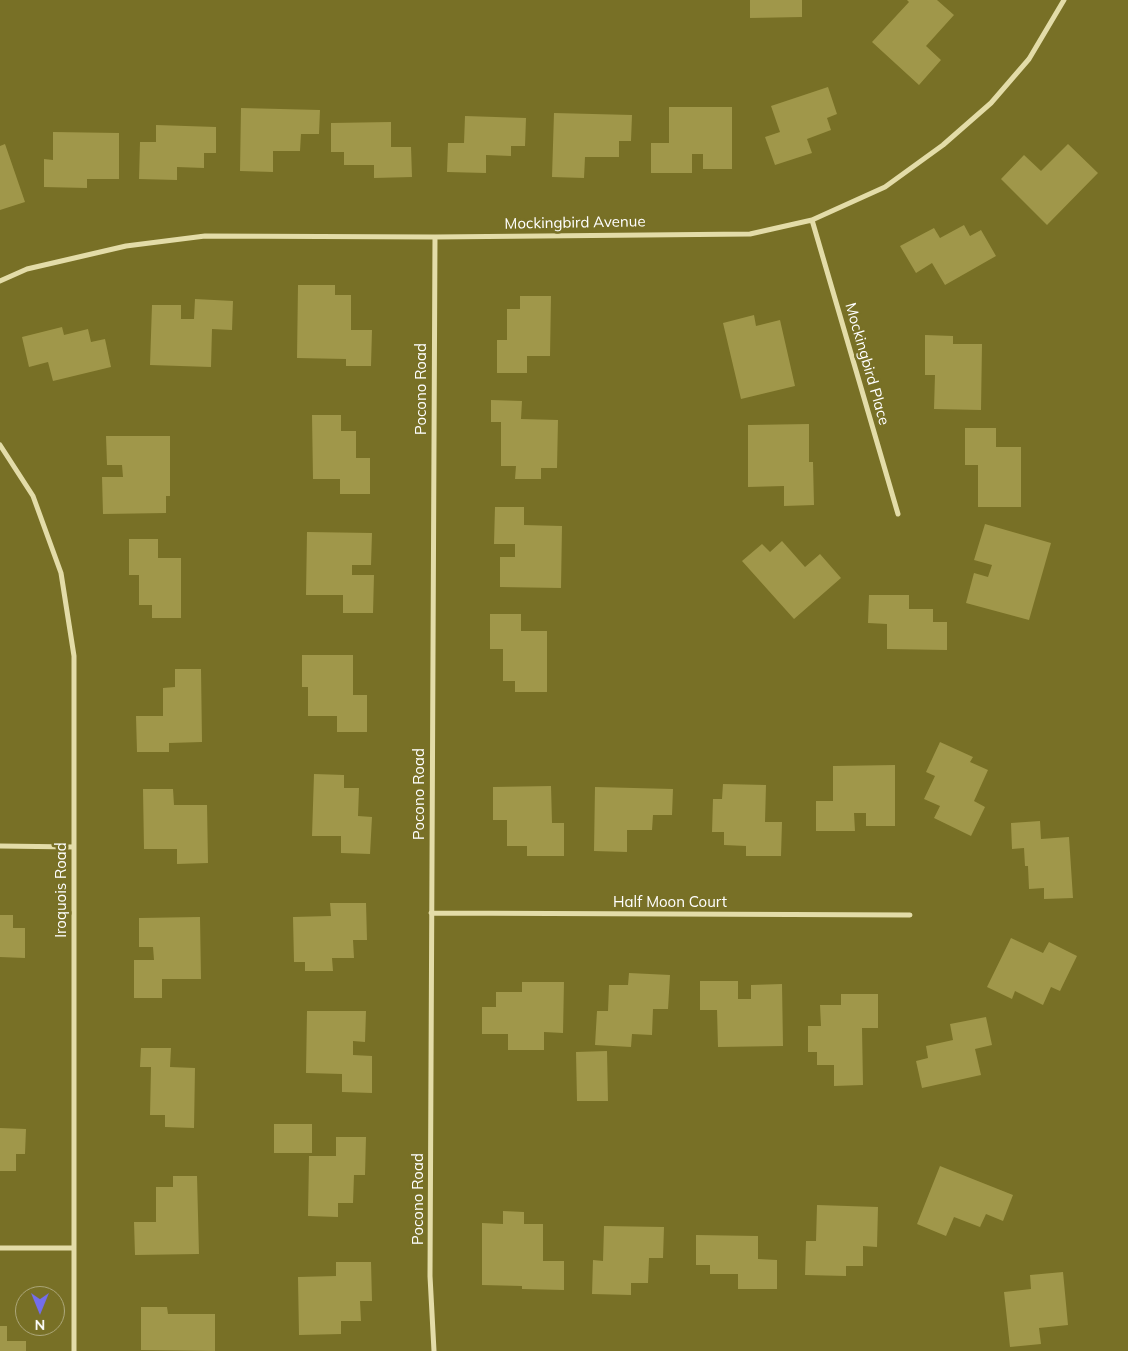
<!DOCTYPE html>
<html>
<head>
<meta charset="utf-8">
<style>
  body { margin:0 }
  #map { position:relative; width:1128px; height:1351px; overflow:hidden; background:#787026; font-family:Mulish,sans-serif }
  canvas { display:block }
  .north { position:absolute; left:15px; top:1286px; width:50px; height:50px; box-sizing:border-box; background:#787026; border:1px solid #aea97d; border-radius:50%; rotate:180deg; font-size:14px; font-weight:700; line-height:20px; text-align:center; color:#fff }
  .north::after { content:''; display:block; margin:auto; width:18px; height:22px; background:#746dec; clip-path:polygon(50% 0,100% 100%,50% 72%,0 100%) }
</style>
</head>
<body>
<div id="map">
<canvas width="1128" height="1351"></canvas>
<div class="north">N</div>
</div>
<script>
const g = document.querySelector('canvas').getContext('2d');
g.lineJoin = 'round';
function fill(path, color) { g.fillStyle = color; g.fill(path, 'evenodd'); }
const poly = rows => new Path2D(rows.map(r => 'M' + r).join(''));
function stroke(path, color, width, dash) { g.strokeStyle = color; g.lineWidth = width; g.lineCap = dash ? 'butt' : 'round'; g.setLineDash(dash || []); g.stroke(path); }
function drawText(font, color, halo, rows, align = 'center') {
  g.font = font + ' Mulish,sans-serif'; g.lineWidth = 5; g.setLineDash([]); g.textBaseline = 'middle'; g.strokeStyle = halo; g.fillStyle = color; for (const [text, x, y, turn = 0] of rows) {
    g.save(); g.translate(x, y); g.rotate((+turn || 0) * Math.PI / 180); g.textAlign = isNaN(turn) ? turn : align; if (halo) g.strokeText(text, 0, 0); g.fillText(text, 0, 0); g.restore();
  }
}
fill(poly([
  [750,0,802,0,802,17,750,18],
  [907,0,937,0,954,15,926,46,941,60,919,85,872,42,909,2],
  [828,87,837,114,827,118,831,130,807,139,812,153,775,165,765,137,780,132,771,106],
  [669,107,732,107,732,169,703,169,703,154,692,154,692,173,651,173,651,143,669,143],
  [241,108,320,110,319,134,301,134,300,151,273,151,273,172,240,171],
  [554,113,632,115,631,141,619,141,619,157,585,157,584,178,552,177],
  [465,116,526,118,525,146,511,146,511,156,486,155,486,173,447,172,448,143,464,143],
  [391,122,391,147,411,147,412,177,374,178,374,165,344,165,344,152,331,152,331,123],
  [156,125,216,127,216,153,204,153,204,168,177,167,177,180,139,179,140,142,156,142],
  [53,132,119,133,119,179,87,179,87,188,44,187,44,159,53,160],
  [5,144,25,202,0,210,0,146],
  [1068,144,1098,173,1047,225,1001,179,1024,155,1041,171],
  [964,225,970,236,981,230,996,256,945,285,932,263,916,273,900,246,934,228,940,238],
  [298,285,335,285,335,295,351,295,351,330,372,330,371,366,346,366,346,359,297,358],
  [520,296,551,296,550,356,527,356,527,373,497,373,497,340,507,340,507,309,520,309],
  [195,299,233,301,232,330,212,329,211,367,150,365,152,305,181,305,181,319,194,319],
  [754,315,756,326,780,320,795,386,741,399,723,323],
  [62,327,64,335,88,329,91,342,105,339,111,367,53,381,48,362,29,367,22,337],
  [925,335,953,336,953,344,982,344,981,410,934,409,935,375,925,375],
  [491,400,522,401,521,419,558,420,557,468,541,468,541,479,515,479,516,466,501,466,501,422,491,422],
  [312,415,341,415,341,431,356,431,356,458,370,458,370,494,340,494,340,479,313,479],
  [809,424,809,462,813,462,814,505,784,506,784,486,748,487,748,425],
  [965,428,996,428,996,447,1021,447,1021,507,978,507,978,465,965,465],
  [106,436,170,436,170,496,166,496,166,513,103,514,102,477,123,477,122,465,107,465],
  [495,507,524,507,524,525,562,526,561,588,500,587,500,557,515,557,515,544,494,544],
  [985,524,1051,543,1029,620,966,603,974,573,988,577,992,565,974,560],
  [307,532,372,533,371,565,352,565,352,575,374,575,373,613,343,613,343,595,306,595],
  [129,539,158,539,158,558,181,558,181,618,152,618,152,605,139,605,139,575,129,575],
  [782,541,805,567,820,554,841,578,794,619,742,561,762,544,770,552],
  [869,595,909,595,909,609,933,609,933,622,947,622,947,650,887,649,887,624,868,623],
  [490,614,521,614,521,631,547,631,547,692,515,692,515,681,503,681,503,649,490,649],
  [302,655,353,655,353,695,367,695,367,732,337,732,337,716,308,716,308,687,302,687],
  [175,669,201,669,202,742,169,743,169,752,137,752,136,716,163,716,163,688,175,687],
  [940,742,973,757,970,762,988,770,974,801,985,807,971,836,934,818,940,806,924,799,935,776,926,772],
  [895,765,895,826,866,826,866,813,854,813,855,831,816,831,816,801,833,801,833,766],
  [314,774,344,775,344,788,359,788,358,816,372,817,370,854,341,853,341,836,312,836],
  [723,784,766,785,765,822,782,822,781,856,746,856,746,846,724,845,724,832,712,832,713,799,722,799],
  [551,786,552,823,564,823,564,856,527,856,527,846,507,846,507,820,493,820,493,787],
  [595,787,673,789,672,815,653,815,652,830,627,830,627,852,594,851],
  [143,789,173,789,174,805,207,805,208,863,177,864,177,849,144,849],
  [1040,821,1041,839,1069,837,1073,898,1044,899,1044,888,1029,889,1028,866,1025,866,1024,848,1012,849,1011,823],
  [330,903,366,903,367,940,353,940,354,958,332,958,333,971,305,971,305,962,294,962,293,917,331,916],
  [0,915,13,915,13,928,25,928,25,958,0,957],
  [200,917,201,979,162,979,162,998,134,998,134,960,154,960,153,947,139,947,139,918],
  [1011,938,1043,953,1049,942,1077,956,1060,991,1051,987,1043,1005,1015,991,1012,999,987,987],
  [629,973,670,975,668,1009,653,1009,652,1035,632,1034,631,1047,595,1045,597,1011,608,1011,609,985,628,985],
  [700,981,738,981,738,999,751,999,751,985,782,984,783,1046,718,1047,717,1010,700,1010],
  [522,982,564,982,563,1033,544,1032,544,1050,508,1050,508,1034,482,1034,482,1007,496,1007,496,992,522,992],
  [841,994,878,994,878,1028,862,1028,863,1085,834,1086,834,1065,817,1065,817,1052,808,1052,808,1026,821,1026,820,1005,841,1005],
  [307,1011,366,1011,365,1042,353,1041,353,1055,372,1056,372,1093,342,1092,342,1074,306,1073],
  [986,1017,992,1045,975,1049,981,1075,922,1088,916,1061,928,1058,926,1046,953,1040,950,1024],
  [141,1048,171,1048,170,1067,195,1068,194,1128,165,1127,165,1115,150,1115,151,1067,140,1067],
  [607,1051,608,1101,577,1101,576,1052],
  [274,1124,312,1124,312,1153,274,1153],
  [0,1128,26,1129,25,1154,16,1154,16,1171,0,1171],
  [336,1137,366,1137,365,1175,354,1175,353,1203,338,1203,338,1217,308,1216,309,1156,336,1156],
  [940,1166,1013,1195,1003,1221,986,1214,980,1227,954,1217,946,1236,917,1224],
  [173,1176,197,1176,199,1254,135,1255,134,1222,156,1222,156,1187,173,1187],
  [817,1205,878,1207,877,1247,863,1246,863,1266,846,1266,846,1276,805,1275,806,1241,816,1241],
  [503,1211,524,1212,524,1224,543,1224,543,1261,564,1261,564,1290,522,1289,522,1286,482,1285,482,1223,503,1224],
  [604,1226,664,1227,663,1258,649,1258,648,1283,631,1283,631,1295,592,1294,593,1260,603,1261],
  [696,1235,758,1236,758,1259,777,1260,777,1289,738,1289,738,1274,710,1274,710,1265,696,1265],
  [336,1262,371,1262,372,1301,360,1301,361,1321,341,1321,341,1334,299,1335,298,1277,336,1276],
  [1063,1272,1068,1325,1039,1328,1041,1344,1010,1347,1004,1292,1031,1289,1030,1275],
  [141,1307,167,1307,168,1314,215,1314,215,1351,141,1350],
  [0,1326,7,1326,7,1341,26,1341,26,1351,0,1351]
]), '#a0974a');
stroke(poly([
  [812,220,898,514],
  [0,281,27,269,126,246,205,236,435,237,750,234,812,220,885,187,943,145,991,103,1029,59,1064,0],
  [0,445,33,496,61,573,74,656,74,1351],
  [0,846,74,847],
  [431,913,910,915],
  [0,1248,74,1248],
  [434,1351,430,1276,435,237]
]), '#e3dca8', 5);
drawText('15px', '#fff', '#787026', [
  ["Mockingbird Avenue",575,223,-1],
  ["Mockingbird Place",867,364,74],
  ["Pocono Road",421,389,-90],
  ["Pocono Road",419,794,-90],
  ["Iroquois Road",61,890,-90],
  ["Half Moon Court",670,902],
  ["Pocono Road",418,1199,-90]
]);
</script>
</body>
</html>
